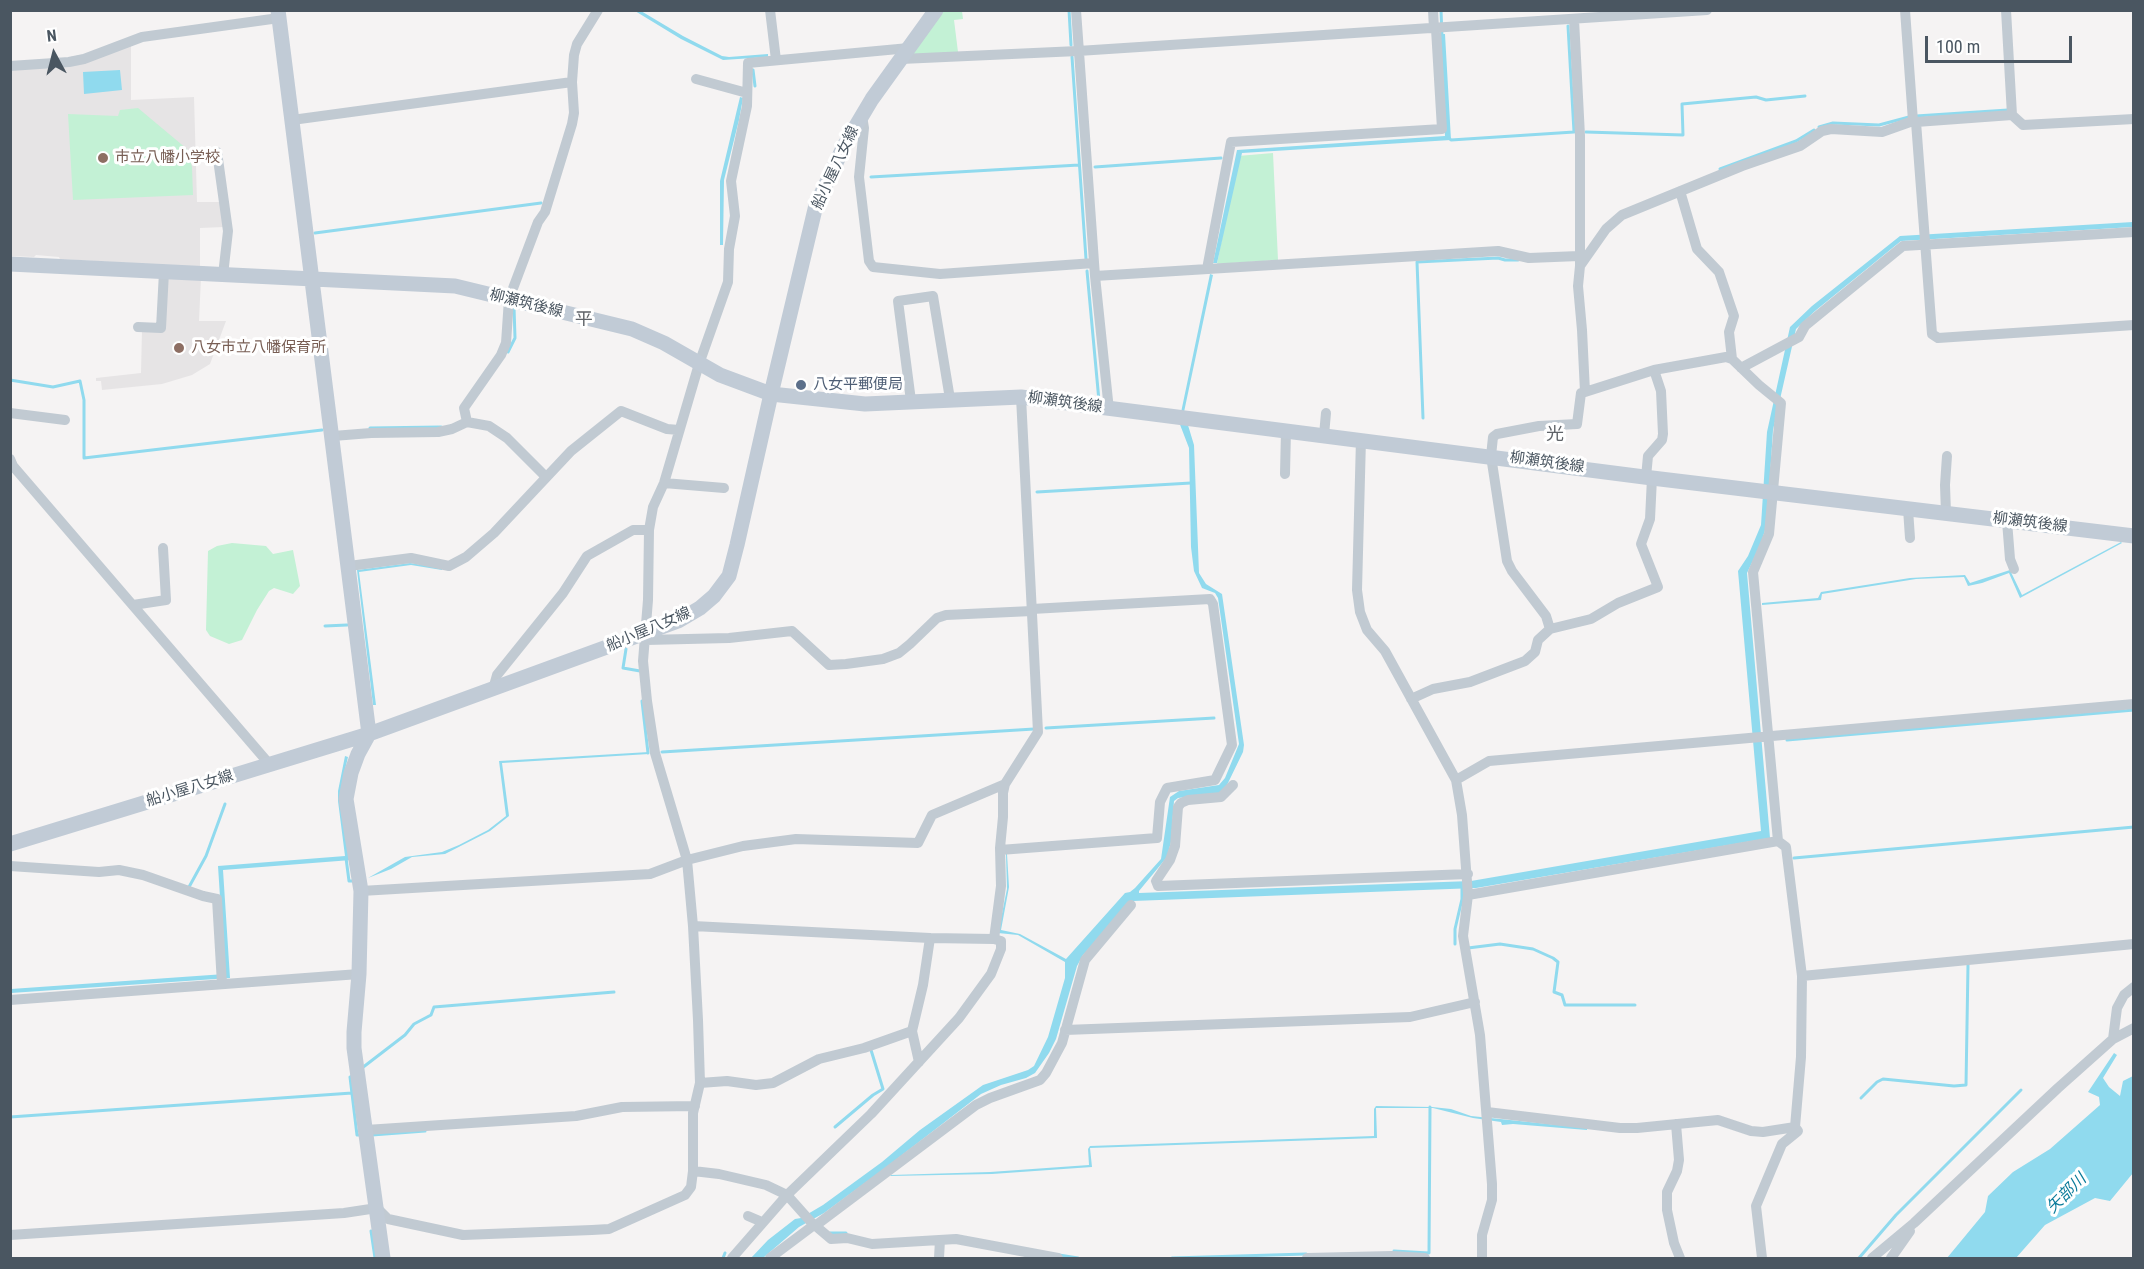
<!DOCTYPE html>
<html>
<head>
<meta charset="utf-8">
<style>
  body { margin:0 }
  #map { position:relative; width:2144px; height:1269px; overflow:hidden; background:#f5f3f3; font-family:"Roboto Condensed",sans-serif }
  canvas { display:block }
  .frame { position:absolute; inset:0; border:12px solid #4a5661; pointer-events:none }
  .north { position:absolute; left:24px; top:24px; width:60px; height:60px; -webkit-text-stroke:4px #fff; paint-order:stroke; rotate:353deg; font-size:16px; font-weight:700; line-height:24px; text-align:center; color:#4a5661 }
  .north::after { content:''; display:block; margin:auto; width:21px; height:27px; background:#4a5661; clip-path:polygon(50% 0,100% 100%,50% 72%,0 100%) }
  .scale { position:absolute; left:1925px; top:36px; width:147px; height:27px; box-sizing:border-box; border:3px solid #4a5661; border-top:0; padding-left:8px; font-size:18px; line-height:21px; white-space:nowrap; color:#4a5661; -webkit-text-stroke:4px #fff; paint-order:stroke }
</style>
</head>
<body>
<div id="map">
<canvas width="2144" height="1269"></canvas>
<div class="frame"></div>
<div class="north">N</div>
<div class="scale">100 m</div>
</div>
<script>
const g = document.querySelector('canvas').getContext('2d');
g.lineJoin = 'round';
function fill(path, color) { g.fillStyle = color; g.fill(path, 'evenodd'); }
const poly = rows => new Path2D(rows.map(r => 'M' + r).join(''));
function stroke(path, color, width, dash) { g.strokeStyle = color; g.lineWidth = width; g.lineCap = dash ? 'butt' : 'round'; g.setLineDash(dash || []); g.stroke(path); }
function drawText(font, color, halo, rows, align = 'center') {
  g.font = font + ' "Roboto Condensed","Noto Sans JP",sans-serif'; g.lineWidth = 6; g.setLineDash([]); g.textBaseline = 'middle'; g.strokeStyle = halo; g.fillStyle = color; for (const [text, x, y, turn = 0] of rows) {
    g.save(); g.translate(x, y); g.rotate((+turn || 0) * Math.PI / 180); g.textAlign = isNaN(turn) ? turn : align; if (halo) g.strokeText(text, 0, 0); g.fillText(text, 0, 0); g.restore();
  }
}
fill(poly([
  [131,44,131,100,194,97,197,202,222,202,224,227,200,228,200,267,60,259,59,257,36,255,34,257,11,256,10,70],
  [167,274,201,277,199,321,226,321,210,364,192,375,162,384,102,390,101,381,96,381,96,378,141,373,142,330,163,331]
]), '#e6e4e5');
fill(poly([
  [942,11,962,11,963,19,954,20,958,52,910,55],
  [138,108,187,149,192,167,193,195,73,200,68,114,118,116,120,110],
  [1273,153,1278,260,1217,264,1238,156],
  [232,543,266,546,273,554,293,550,300,586,293,594,274,588,269,591,257,610,242,640,229,644,210,636,206,630,208,551,217,546]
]), '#c3f1d5');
fill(poly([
  [635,11,641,11,683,36,722,56,729,57,768,54,768,57,723,60,681,39],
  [1440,34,1445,34,1451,140,1242,153,1217,263,1213,263,1237,150,1445,136],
  [120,70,122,90,84,94,83,72],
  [740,97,743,98,739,120,724,180,723,245,720,245,720,181],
  [2133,222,2133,227,1901,241,1815,311,1796,329,1773,430,1767,524,1760,546,1747,573,1770,838,1476,888,1133,901,1083,955,1077,966,1056,1039,1049,1053,1035,1073,1026,1078,1001,1085,981,1094,884,1169,824,1213,799,1227,763,1258,751,1258,768,1240,795,1219,801,1218,823,1205,882,1162,920,1130,983,1085,1028,1070,1034,1066,1048,1037,1065,978,1065,962,1018,935,998,933,1007,889,1006,854,1007,854,1009,887,1001,930,1020,934,1066,959,1125,893,1130,892,1135,888,1161,859,1170,797,1179,791,1219,785,1225,778,1239,744,1218,598,1215,593,1202,588,1194,571,1191,547,1189,448,1179,422,1210,274,1213,275,1184,412,1194,445,1199,573,1206,584,1222,594,1244,745,1243,752,1227,785,1219,793,1178,798,1174,801,1171,842,1167,857,1139,891,1139,893,1471,881,1761,831,1738,571,1748,556,1761,525,1767,432,1790,327,1812,306,1900,236],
  [2121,542,2122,543,2020,598,2009,573,1982,583,1968,586,1964,577,1916,579,1822,594,1821,600,1762,605,1762,603,1818,598,1821,592,1910,578,1965,575,1970,583,2010,570,2022,595],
  [410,563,442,568,442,570,411,565,359,572,376,705,373,705,357,570],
  [649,752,649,754,502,763,509,816,490,831,445,854,412,857,391,869,368,878,405,857,442,852,459,845,488,830,506,816,499,761],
  [345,756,348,757,344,774,351,860,223,870,230,978,11,993,11,989,225,974,218,866,345,856,338,801,338,791],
  [2114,1053,2117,1055,2103,1078,2109,1087,2120,1096,2123,1081,2133,1076,2133,1173,2110,1201,2095,1198,2045,1225,2016,1258,1947,1258,1985,1212,1988,1196,2013,1172,2050,1149,2100,1105,2099,1097,2088,1092],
  [1376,1106,1432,1107,1451,1109,1471,1116,1587,1128,1587,1130,1513,1124,1502,1125,1501,1122,1473,1118,1433,1108,1376,1108,1377,1138,1090,1148,1092,1167,992,1174,890,1176,891,1175,990,1172,1089,1165,1088,1149,1090,1146,1374,1136,1374,1109]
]), '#90daee');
stroke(poly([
  [1069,10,1071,45],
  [1441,10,1442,37],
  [1072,57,1086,259],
  [753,70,755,86],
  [1916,116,2008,110],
  [1819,127,1833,123,1879,125,1909,117],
  [1586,132,1683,135,1682,104,1756,97,1766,100,1805,96],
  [1449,138,1451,140,1574,132,1568,26],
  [1095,167,1221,158],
  [1720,169,1796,141,1814,130],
  [871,177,1079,165],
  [315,233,541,203],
  [1087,271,1099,401],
  [508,352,515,338,514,307],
  [10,380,53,387,80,381,84,400,84,458,322,430],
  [1423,418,1417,262,1498,258,1505,260,1518,260],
  [370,428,441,427],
  [1037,492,1191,483],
  [325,626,347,625],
  [626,649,623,668,640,671],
  [642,701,648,753],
  [1046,728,1214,718],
  [1787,740,2134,710],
  [662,752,1034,729],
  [346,858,349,881,352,881],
  [1794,858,2134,827],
  [189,887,206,856,225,804],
  [1455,944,1455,929,1462,899,1462,886],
  [1468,948,1500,944,1533,949,1553,958,1558,962,1554,992,1562,995,1565,1005,1635,1005],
  [362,1068,405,1035,414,1024,431,1015,434,1007,614,992],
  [352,1076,350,1077,357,1135,363,1135],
  [1861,1098,1877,1082,1883,1079,1954,1086,1966,1085,1968,965],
  [10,1117,352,1093],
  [835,1127,873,1095,883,1089,871,1050],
  [372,1135,425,1131],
  [371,1231,375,1258],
  [830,1233,846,1233],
  [1394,1251,1429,1253,1430,1107],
  [1059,1255,1078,1258],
  [723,1258,725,1253],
  [1172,1258,1306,1254],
  [1859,1258,1896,1215,2021,1090]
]), '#90daee', 3);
stroke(poly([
  [770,10,776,60],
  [1076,10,1095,276,1109,410],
  [1433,10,1434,29],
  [1905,10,1913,121,1916,122,1932,334,1938,338,2134,325],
  [2006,10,2012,115,2023,125,2134,119],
  [901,59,1078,51,1707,10],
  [10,66,69,62,84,59,142,37,279,18],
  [696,79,747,93],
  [862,116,864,128,859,177,869,261,873,267,940,274,1094,263],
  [292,120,572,82,574,55,577,44,598,10],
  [1916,122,2012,115],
  [217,152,228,231,223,275],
  [1680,191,1697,249,1719,272,1734,316,1729,332,1732,359],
  [1580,266,1606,229,1622,215,1742,166,1800,146,1822,131,1831,129,1882,132,1913,121],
  [1207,269,1231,142,1442,129,1436,29],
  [1095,276,1498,251,1529,258,1579,256],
  [138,327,161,328,164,272],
  [1741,368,1799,337,1805,326,1903,246,2134,232],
  [1585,392,1654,370,1726,357,1732,359,1759,385,1781,403,1769,534,1753,572,1778,841,1786,847,1802,976,1801,1057,1795,1127,1798,1131,1782,1144,1756,1206,1762,1258],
  [911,401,898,301,933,296,950,399],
  [10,413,65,420],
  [467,422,464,408,501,355,506,343,509,299,538,222,545,212,572,124,574,113,572,82],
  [1324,435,1326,413],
  [333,436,371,433,438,432,452,429,467,422,489,426,507,438,546,477],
  [1361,439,1357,590,1360,612,1367,630,1385,651,1456,780,1462,815,1468,895,1463,936,1480,1035,1492,1184,1492,1200,1482,1235,1482,1258],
  [10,459,13,466,271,766],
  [1285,474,1286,430],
  [1646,477,1648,456,1662,440,1663,434,1661,391,1654,370],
  [664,483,724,488],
  [1908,509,1910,538],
  [1946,513,1945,485,1947,456],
  [2007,521,2010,559,2014,569],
  [349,566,411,558,449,566,466,557,494,533,571,451,621,411,667,429,679,430],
  [133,605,166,600,163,548],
  [1550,629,1546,616,1512,571,1507,561,1491,456,1493,437,1497,434,1539,426,1577,424,1581,393,1585,392,1582,330,1578,286,1580,266,1580,136,1574,19],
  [646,640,729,638,792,631,829,665,846,664,883,659,899,653,910,644,937,618,946,615,1032,611],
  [493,689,497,675,563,593,587,556,633,530,649,530],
  [1411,699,1433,689,1470,682,1525,661,1535,652,1538,640,1550,629,1591,619,1618,603,1658,587,1641,544,1650,519,1652,478],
  [1456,780,1489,761,2134,704],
  [1233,785,1221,797,1188,800,1181,803,1178,807,1175,846,1170,860,1156,881,1158,886,1468,874],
  [1000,850,1157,838,1160,802,1167,788,1215,780,1232,745,1213,604,1210,599,1032,609],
  [10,866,99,872,119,870,143,875,203,896,217,899,222,984],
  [361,891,650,874,687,860,743,846,796,839,918,843,932,815,1005,784],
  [1468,895,1778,841],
  [693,926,930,938,994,939,1001,941,1001,949,991,974,959,1018,871,1114,787,1195,732,1258],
  [994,939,1001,886,1000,848,1003,817,1003,793,1005,784,1038,732,1021,397],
  [1802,976,2134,944],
  [10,1000,359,974],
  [1065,1030,1410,1017,1475,1002],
  [912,1031,919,1062],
  [2113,1039,2117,1008,2124,995,2134,987],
  [700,1083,727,1081,756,1085,773,1083,819,1059,864,1048,912,1031,923,985,930,938],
  [1487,1112,1620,1128,1637,1128,1718,1120,1751,1131,1763,1132,1795,1127],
  [1676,1124,1679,1160,1677,1171,1667,1192,1667,1210,1674,1243,1680,1258],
  [366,1130,576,1116,622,1107,695,1106],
  [693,1171,719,1174,766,1185,787,1195,811,1222,831,1239,847,1238,872,1244,956,1239,1058,1258],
  [748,1216,762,1222],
  [815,1226,976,1105,990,1098,1040,1080,1046,1073,1062,1043,1085,960,1131,905],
  [10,1235,344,1213,377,1208,388,1219,463,1235,592,1230,609,1229,685,1195,691,1187,693,1171,693,1113,700,1083,698,1020,693,926,687,860,655,753,647,701,643,661,648,600,649,530,653,507,664,483,699,364,728,282,729,249,735,216,731,181,747,106,748,63,909,48],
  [770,1258,814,1225],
  [939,1258,940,1240],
  [1307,1258,1392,1256,1425,1258],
  [1872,1258,1914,1223,2058,1088,2113,1039,2134,1028],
  [1891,1258,1910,1231]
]), '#c1cad2', 10);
stroke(poly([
  [278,10,369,734,358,754,351,773,346,799,361,891,359,974,354,1032,354,1048,383,1258],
  [10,264,455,286,632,329,664,343,720,375,771,394,865,404,1021,397,1652,478,2134,536],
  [10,844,369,734,678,621,700,608,714,596,729,576,737,545,771,394,816,205,844,146,872,99,936,10]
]), '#c1cbd6', 15);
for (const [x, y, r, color] of [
  [103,158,6,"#8d6e63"],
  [179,348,6,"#8d6e63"],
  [801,385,6,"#5c6f8a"]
]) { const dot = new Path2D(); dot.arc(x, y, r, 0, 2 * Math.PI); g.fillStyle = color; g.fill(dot); stroke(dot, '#fff', 2); }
drawText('15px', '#785e54', '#fff', [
  ["市立八幡小学校",115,158],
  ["八女市立八幡保育所",191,348]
], 'left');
drawText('15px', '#4a5661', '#fff', [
  ["船小屋八女線",836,168,-65],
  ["柳瀬筑後線",526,304,14],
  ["柳瀬筑後線",1065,403,8],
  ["柳瀬筑後線",1547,463,8],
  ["柳瀬筑後線",2030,523,7],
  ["船小屋八女線",649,630,-23],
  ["船小屋八女線",190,789,-17]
]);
drawText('15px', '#4e5e75', '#fff', [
  ["八女平郵便局",813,385]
], 'left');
drawText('italic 16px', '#0c7c9b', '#fff', [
  ["矢部川",2067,1194,-45]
]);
drawText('18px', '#5f6368', '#fff', [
  ["平",584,320],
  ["光",1555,435]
]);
</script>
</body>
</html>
